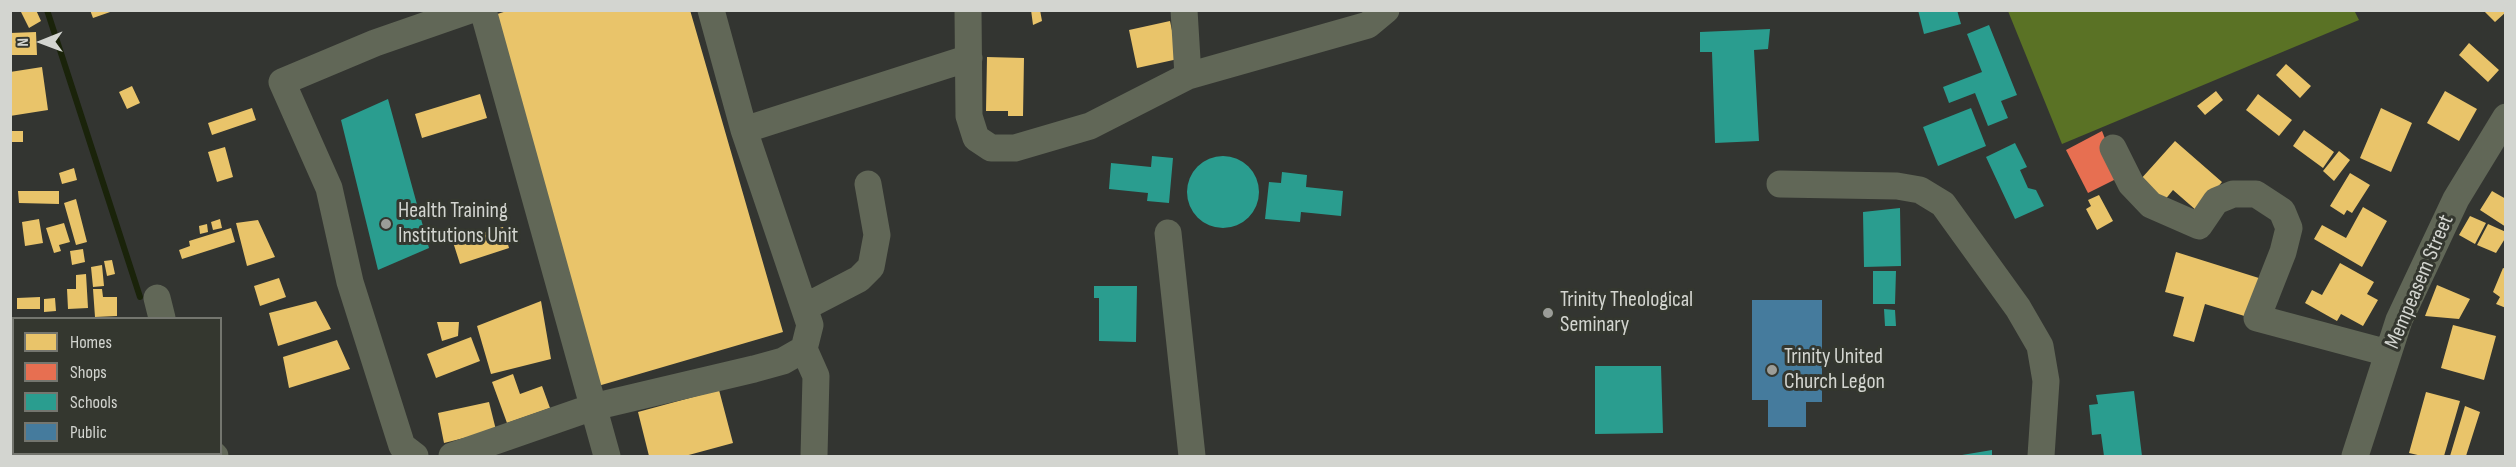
<!DOCTYPE html>
<html>
<head>
<meta charset="utf-8">
<style>
  body { margin:0 }
  #map { position:relative; width:2516px; height:467px; overflow:hidden; background:#333531; font-family:"Sofia Sans Condensed",sans-serif }
  canvas { display:block }
  .frame { position:absolute; inset:0; border:12px solid #d3d5d0; pointer-events:none }
  .legend { position:absolute; left:12px; top:317px; width:210px; height:138px; box-sizing:border-box; background:#34372f; border:2px solid #74766f; margin:0; padding:8px 10px; list-style:none; font-size:18px; color:#d3d5d0 }
  .legend li { display:flex; align-items:center; gap:12px; height:30px }
  .legend b { width:30px; border:2px solid #74766f }
  .north { position:absolute; left:12px; top:12px; width:60px; height:60px; -webkit-text-stroke:4px #34372f; paint-order:stroke; rotate:269deg; font-size:16px; font-weight:700; line-height:24px; text-align:center; color:#d3d5d0 }
  .north::after { content:''; display:block; margin:auto; width:21px; height:27px; background:#d3d5d0; clip-path:polygon(50% 0,100% 100%,50% 72%,0 100%) }
</style>
</head>
<body>
<div id="map">
<canvas width="2516" height="467"></canvas>
<div class="frame"></div>
<ul class="legend">
<li><b style="height:16px;background:#e9c46a"></b>Homes</li>
<li><b style="height:16px;background:#e76f51"></b>Shops</li>
<li><b style="height:16px;background:#2a9d8f"></b>Schools</li>
<li><b style="height:16px;background:#457b9d"></b>Public</li>
</ul>
<div class="north">N</div>
</div>
<script>
const g = document.querySelector('canvas').getContext('2d');
g.lineJoin = 'round';
function fill(path, color) { g.fillStyle = color; g.fill(path, 'evenodd'); }
const poly = rows => new Path2D(rows.map(r => 'M' + r).join(''));
function stroke(path, color, width, dash) { g.strokeStyle = color; g.lineWidth = width; g.lineCap = dash ? 'butt' : 'round'; g.setLineDash(dash || []); g.stroke(path); }
function drawText(font, color, halo, rows, align = 'center') {
  g.font = font + ' "Sofia Sans Condensed",sans-serif'; g.lineWidth = 6; g.setLineDash([]); g.textBaseline = 'middle'; g.strokeStyle = halo; g.fillStyle = color; for (const [text, x, y, turn = 0] of rows) {
    g.save(); g.translate(x, y); g.rotate((+turn || 0) * Math.PI / 180); g.textAlign = isNaN(turn) ? turn : align; if (halo) g.strokeText(text, 0, 0); g.fillText(text, 0, 0); g.restore();
  }
}
fill(poly([
  [2354,10,2359,20,2062,144,2008,11]
]), '#5a7225');
fill(poly([
  [20,10,36,10,41,21,29,28],
  [90,10,113,10,113,11,93,18],
  [510,10,690,10,783,332,598,386,491,16],
  [1031,10,1040,10,1042,21,1033,25],
  [2483,10,2506,10,2506,12,2495,22],
  [1170,21,1178,59,1137,68,1129,30],
  [36,32,37,55,10,55,10,33],
  [2469,43,2499,70,2488,82,2459,55],
  [987,57,1024,58,1023,116,1008,116,1008,111,986,111],
  [2286,64,2311,86,2300,98,2276,75],
  [42,67,48,110,10,116,10,72],
  [132,86,140,103,127,109,119,92],
  [2216,91,2223,100,2205,115,2197,106],
  [2445,91,2477,109,2459,141,2427,123],
  [480,94,487,118,422,138,415,114],
  [2258,94,2292,120,2279,136,2246,110],
  [252,108,256,120,212,135,208,123],
  [2381,108,2412,123,2391,172,2360,158],
  [2304,130,2334,152,2323,168,2293,146],
  [11,131,23,131,23,142,12,142],
  [2175,141,2222,182,2197,211,2173,190,2164,201,2140,180],
  [225,147,233,177,217,182,208,152],
  [2339,151,2350,160,2334,181,2323,171],
  [74,168,77,180,62,184,59,173],
  [2350,173,2370,185,2352,213,2347,210,2344,215,2330,206],
  [18,191,59,191,59,204,19,203],
  [2492,191,2506,199,2506,227,2480,210],
  [2099,195,2113,221,2097,230,2086,209,2091,206,2088,200],
  [76,199,87,242,76,245,64,203],
  [2363,207,2387,221,2362,267,2314,239,2322,225,2346,238],
  [2470,216,2486,223,2475,244,2459,235],
  [39,219,43,243,25,246,22,222],
  [220,219,222,228,213,230,211,222],
  [258,220,275,257,247,266,236,223],
  [64,223,70,242,59,245,61,251,54,253,46,228],
  [207,224,208,232,200,234,199,226],
  [2488,224,2506,232,2506,237,2496,253,2477,245],
  [503,227,509,248,460,264,453,242],
  [231,228,235,242,182,259,179,250,190,246,189,241],
  [83,249,85,262,72,265,70,251],
  [2176,252,2262,279,2251,318,2205,304,2194,342,2173,336,2184,297,2165,292],
  [112,260,115,274,107,276,104,261],
  [2340,263,2374,282,2367,294,2378,300,2363,326,2341,314,2337,321,2305,303,2312,290,2322,295],
  [102,265,104,286,93,287,91,267],
  [2503,268,2506,269,2506,308,2496,304,2500,297,2493,292],
  [86,274,88,308,68,309,67,289,76,289,76,275],
  [279,278,286,297,260,306,254,286],
  [2437,285,2470,299,2459,319,2425,316],
  [93,289,102,289,103,297,117,297,117,316,95,317],
  [40,297,40,309,17,309,17,298],
  [55,298,56,311,44,312,44,299],
  [316,301,331,329,278,346,269,313],
  [541,301,551,359,491,374,477,326],
  [437,322,459,322,458,336,442,341],
  [2453,325,2496,336,2484,380,2441,368],
  [471,337,480,361,436,378,427,354],
  [337,340,350,369,289,388,283,357],
  [513,374,520,394,542,386,550,408,507,423,492,382],
  [719,390,733,443,685,456,649,456,638,412],
  [2426,392,2460,401,2444,456,2422,456,2409,453],
  [489,402,496,430,444,443,438,413],
  [2465,406,2480,412,2466,456,2450,456]
]), '#e9c46a');
fill(poly([
  [2102,131,2120,177,2088,193,2066,150]
]), '#e76f51');
fill(poly([
  [1918,10,1957,10,1961,24,1924,34],
  [1989,25,2017,95,2001,101,2008,118,1988,126,1975,93,1949,103,1943,87,1982,72,1967,34],
  [1770,29,1768,49,1754,50,1759,141,1715,143,1712,52,1700,52,1700,32],
  [388,99,429,248,378,270,341,120],
  [1971,108,1986,146,1938,166,1923,127],
  [2015,143,2027,167,2020,170,2028,188,2036,190,2044,206,2015,219,1986,157],
  '1187 192a36 36 0 1 1 72 0a36 36 0 1 1-72 0Z',
  [1152,156,1173,158,1169,203,1147,201,1148,193,1109,189,1111,163,1151,167],
  [1282,172,1307,175,1306,187,1343,191,1341,216,1301,212,1300,222,1265,219,1269,182,1281,183],
  [1900,208,1901,266,1864,267,1863,212],
  [1873,271,1896,271,1895,304,1873,304],
  [1094,286,1137,286,1136,342,1099,341,1099,298,1094,298],
  [1884,309,1895,310,1896,326,1885,326],
  [1595,366,1661,366,1663,433,1595,434],
  [2134,391,2142,456,2104,456,2101,434,2092,435,2089,405,2098,404,2096,395],
  [1992,450,1992,456,1962,456,1962,455]
]), '#2a9d8f');
fill(poly([
  [1752,300,1822,300,1822,402,1806,402,1806,427,1768,427,1768,400,1752,400]
]), '#457b9d');
stroke(poly([
  [47,10,140,297],
  [192,454,193,456]
]), '#1a230a', 6);
stroke(poly([
  [483,10,607,456],
  [968,10,969,116,976,138,991,148,1015,148,1090,126,1188,76,1368,25,1386,10],
  [1184,10,1188,76],
  [744,130,969,58],
  [2113,148,2131,184,2151,205,2199,226,2216,201,2233,194,2256,194,2282,211,2289,228,2283,252,2257,318,2388,353],
  [1780,184,1897,186,1920,190,1943,204,2018,308,2040,346,2046,381,2041,456],
  [1168,233,1192,456],
  [157,298,162,318],
  [805,307,859,279,871,267,877,235,868,184],
  [10,334,14,332],
  [804,349,816,376,814,456],
  [213,454,215,456],
  [41,456,42,454],
  [415,456,402,446,350,282,329,188,282,82,375,43,470,10],
  [452,456,593,407,754,369,783,361,804,349,810,325,744,130,711,10],
  [2355,456,2399,320,2456,199,2506,117]
]), '#616757', 27);
for (const [x, y, r, color] of [
  [386,224,6,"#9b9d98"],
  [1548,313,6,"#9b9d98"],
  [1772,370,6,"#9b9d98"]
]) { const dot = new Path2D(); dot.arc(x, y, r, 0, 2 * Math.PI); g.fillStyle = color; g.fill(dot); stroke(dot, '#34372f', 2); }
drawText('22px', '#d3d5d0', '#34372f', [
  ["Health Training",398,211],
  ["Institutions Unit",398,236],
  ["Trinity Theological",1560,300],
  ["Seminary",1560,325],
  ["Trinity United",1784,357],
  ["Church Legon",1784,382]
], 'left');
drawText('22px', '#d3d5d0', '#34372f', [
  ["Mempeasem Street",2420,282,-67]
]);
</script>
</body>
</html>
